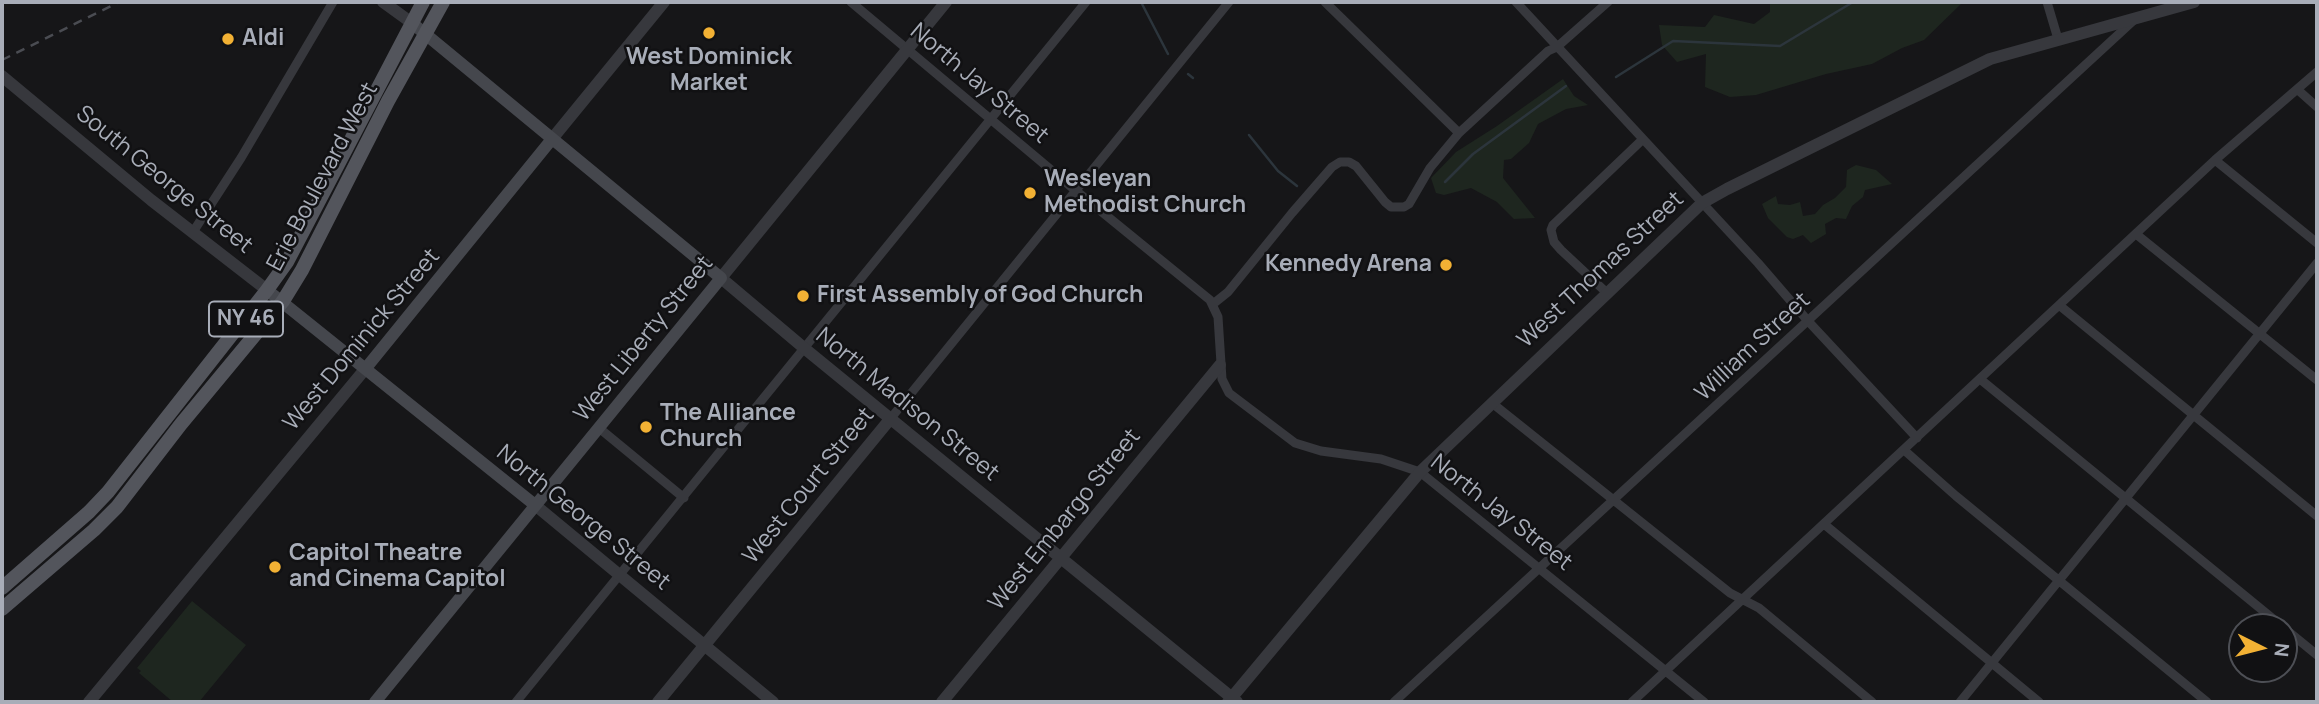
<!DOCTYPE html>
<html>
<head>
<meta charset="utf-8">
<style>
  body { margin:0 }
  #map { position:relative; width:2319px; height:704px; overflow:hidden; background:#161618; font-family:Manrope,sans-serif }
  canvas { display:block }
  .frame { position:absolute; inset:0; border:4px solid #a8adb8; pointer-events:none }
  .north { position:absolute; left:2228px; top:613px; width:70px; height:70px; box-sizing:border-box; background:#111113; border:2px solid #4d4f55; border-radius:50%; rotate:96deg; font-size:19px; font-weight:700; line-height:28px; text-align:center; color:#a8adb8 }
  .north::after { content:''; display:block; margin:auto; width:24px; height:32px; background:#f2b134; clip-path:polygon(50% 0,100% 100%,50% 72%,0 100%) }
</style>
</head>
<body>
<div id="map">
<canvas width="2319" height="704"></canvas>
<div class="frame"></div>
<div class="north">N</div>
</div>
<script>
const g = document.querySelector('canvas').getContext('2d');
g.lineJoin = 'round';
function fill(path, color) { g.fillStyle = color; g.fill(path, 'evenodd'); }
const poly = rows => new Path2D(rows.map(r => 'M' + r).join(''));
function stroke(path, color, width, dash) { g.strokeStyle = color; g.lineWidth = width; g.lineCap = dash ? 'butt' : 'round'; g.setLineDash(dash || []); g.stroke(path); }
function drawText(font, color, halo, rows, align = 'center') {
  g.font = font + ' Manrope,sans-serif'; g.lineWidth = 5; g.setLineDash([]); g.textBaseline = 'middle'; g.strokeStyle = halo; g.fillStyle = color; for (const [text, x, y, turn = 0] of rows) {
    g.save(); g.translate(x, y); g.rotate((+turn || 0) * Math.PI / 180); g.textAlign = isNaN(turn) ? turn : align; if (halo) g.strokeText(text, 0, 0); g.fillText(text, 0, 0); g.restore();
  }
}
fill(poly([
  [1770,2,1963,2,1924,40,1902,48,1872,64,1826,74,1756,95,1730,97,1705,87,1706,54,1677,62,1662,45,1659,25,1705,27,1714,15,1754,24,1770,12],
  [1563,79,1574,96,1588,105,1566,109,1538,124,1529,143,1511,159,1504,160,1503,178,1535,218,1514,219,1497,202,1471,188,1444,195,1436,193,1431,178,1456,152,1497,126],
  [1856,165,1876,170,1892,184,1865,190,1863,197,1852,206,1846,219,1836,218,1825,224,1826,234,1811,243,1803,235,1793,239,1787,237,1768,218,1762,204,1776,196,1778,204,1790,205,1800,202,1803,216,1815,214,1823,205,1835,198,1846,187,1847,170],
  [192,601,246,645,199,702,173,702,139,673,141,671,137,668]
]), '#1e261f');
stroke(poly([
  [1141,2,1168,54],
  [1188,74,1193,78],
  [1616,77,1673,41,1780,46,1853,2],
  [1249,135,1278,171,1297,186],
  [1445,182,1473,154,1566,86]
]), '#2c353c', 2.5);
stroke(poly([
  [851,2,1075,190,1210,300,1218,317,1222,379,1229,393,1295,443,1321,451,1381,459,1420,472,1704,702],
  [1325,2,1459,133],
  [1516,2,1758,263,1808,321,1917,438],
  [2047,2,2058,39],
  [2298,90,2317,107],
  [2215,160,2317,243],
  [193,232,241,158,333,2],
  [2136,234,2317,380],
  [1607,293,1561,250,1554,242,1551,230,1553,225,1642,140],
  [1213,304,1228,292,1292,213,1332,167,1340,162,1349,162,1356,166,1385,202,1391,207,1404,207,1409,204,1430,168,1459,133,1548,51,1557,47,1608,2],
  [2059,305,2317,516],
  [1980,379,2283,627],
  [1492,403,1730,593,1759,608,1872,702],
  [891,418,1229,2],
  [599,428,684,498],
  [1904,450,1956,496,2207,702],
  [1824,524,2039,702],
  [2284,628,2317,655],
  [516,702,1086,2],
  [1394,702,2134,20],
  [1632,702,2215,160,2317,72],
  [1960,702,2317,263]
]), '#37383d', 9);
stroke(poly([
  [383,2,412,23],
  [946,2,721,278,804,348,1237,702],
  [2,76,151,200,267,290],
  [552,139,664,2],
  [535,505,773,702],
  [89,702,366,368],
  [658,702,891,418],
  [942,702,1220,365],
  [1228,702,1420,472,1702,203,1727,189,1990,59,2194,2]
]), '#37383d', 12);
stroke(poly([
  [267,290,535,505],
  [366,368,552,139],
  [375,702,721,278,412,23]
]), '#45474d', 12);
stroke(poly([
  [2,588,89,512,108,492,267,290,287,262,423,2],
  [2,609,94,530,117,507,181,424,283,301,302,270,388,101,443,2]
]), '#53555c', 14);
stroke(poly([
  [2,60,119,2]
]), '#4a4c52', 2.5, [9, 7]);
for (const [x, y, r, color] of [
  [709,33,7,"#f2b134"],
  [228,39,7,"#f2b134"],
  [1030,193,7,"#f2b134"],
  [1446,265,7,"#f2b134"],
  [803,296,7,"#f2b134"],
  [646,427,7,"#f2b134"],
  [275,567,7,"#f2b134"]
]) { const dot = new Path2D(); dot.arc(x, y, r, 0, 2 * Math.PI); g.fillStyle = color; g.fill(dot); stroke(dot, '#111113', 2.5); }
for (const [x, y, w] of [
  [246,319,74]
]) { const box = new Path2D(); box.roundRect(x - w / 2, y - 17.5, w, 35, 5); g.fillStyle = '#111113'; g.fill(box); stroke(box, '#a8adb8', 2); }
drawText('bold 21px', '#a8adb8', null, [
  ["NY 46",246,319]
]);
drawText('bold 23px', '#a8adb8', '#111113', [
  ["Aldi",242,39],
  ["West Dominick",709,58,"center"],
  ["Market",709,84,"center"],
  ["Wesleyan",1044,180],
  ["Methodist Church",1044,206],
  ["Kennedy Arena",1432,265,"right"],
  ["First Assembly of God Church",817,296],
  ["The Alliance",660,414],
  ["Church",660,440],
  ["Capitol Theatre",289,554],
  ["and Cinema Capitol",289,580]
], 'left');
drawText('23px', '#a8adb8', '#111113', [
  ["North Jay Street",979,84,40],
  ["Erie Boulevard West",323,177,-62],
  ["South George Street",164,180,39],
  ["West Thomas Street",1601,270,-43],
  ["West Liberty Street",644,339,-51],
  ["West Dominick Street",362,340,-50],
  ["William Street",1753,347,-43],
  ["North Madison Street",907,405,39],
  ["West Court Street",809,486,-51],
  ["North Jay Street",1501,513,38],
  ["North George Street",583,518,39],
  ["West Embargo Street",1065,520,-51]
]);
</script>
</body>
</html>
